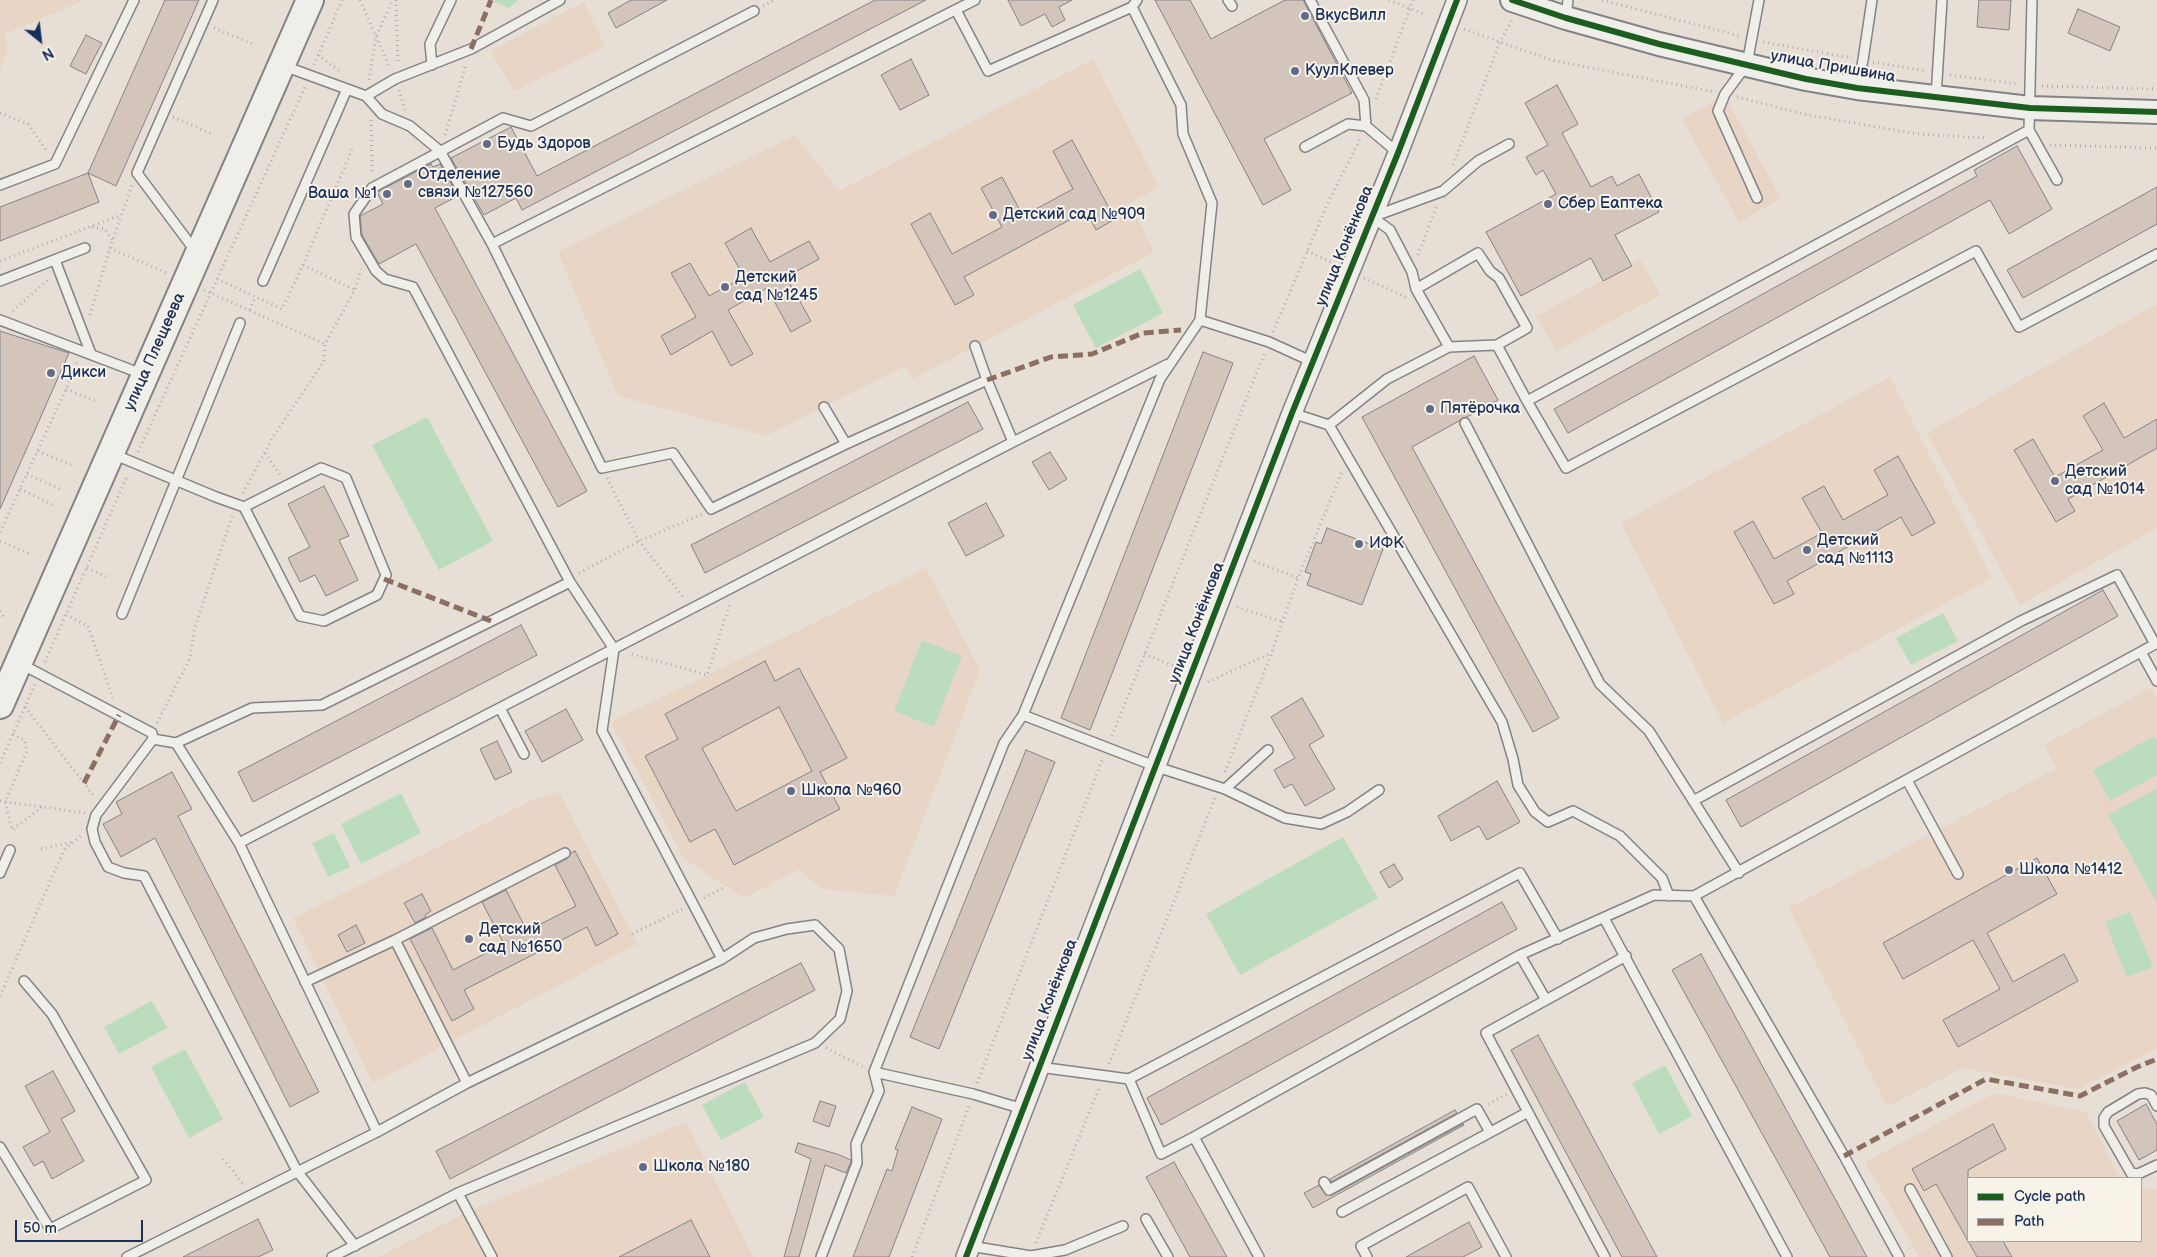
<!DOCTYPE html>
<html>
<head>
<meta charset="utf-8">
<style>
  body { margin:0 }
  #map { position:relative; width:2157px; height:1257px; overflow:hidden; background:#e7ded5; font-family:"Balsamiq Sans",sans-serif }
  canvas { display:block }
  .legend { position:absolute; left:1967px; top:1177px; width:175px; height:65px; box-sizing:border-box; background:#f7f3e8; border:1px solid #9fa5b1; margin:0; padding:6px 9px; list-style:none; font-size:15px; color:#1b2f5e }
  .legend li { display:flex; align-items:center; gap:10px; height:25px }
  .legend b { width:25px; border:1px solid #9fa5b1 }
  .north { position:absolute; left:15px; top:15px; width:50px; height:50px; -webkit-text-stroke:4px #f7f3e8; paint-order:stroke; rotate:151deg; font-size:14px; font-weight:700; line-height:20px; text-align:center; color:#1b2f5e }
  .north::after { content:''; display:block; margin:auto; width:18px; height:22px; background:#1b2f5e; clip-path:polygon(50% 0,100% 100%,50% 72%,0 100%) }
  .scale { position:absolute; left:15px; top:1220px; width:128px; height:22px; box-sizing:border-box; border:2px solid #1b2f5e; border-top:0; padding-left:6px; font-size:15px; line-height:18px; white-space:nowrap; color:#1b2f5e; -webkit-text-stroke:4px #f7f3e8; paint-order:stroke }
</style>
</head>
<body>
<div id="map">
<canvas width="2157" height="1257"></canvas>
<ul class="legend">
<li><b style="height:6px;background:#1b5e20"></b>Cycle path</li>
<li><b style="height:6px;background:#8d6e63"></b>Path</li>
</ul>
<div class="north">N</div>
<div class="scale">50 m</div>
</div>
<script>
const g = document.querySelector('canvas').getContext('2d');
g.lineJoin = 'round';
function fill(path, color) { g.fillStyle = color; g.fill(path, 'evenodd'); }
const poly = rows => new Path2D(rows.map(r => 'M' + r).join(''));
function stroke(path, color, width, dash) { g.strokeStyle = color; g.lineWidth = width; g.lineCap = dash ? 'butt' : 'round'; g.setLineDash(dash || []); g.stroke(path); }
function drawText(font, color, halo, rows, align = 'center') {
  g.font = font + ' "Balsamiq Sans",sans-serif'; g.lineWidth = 4; g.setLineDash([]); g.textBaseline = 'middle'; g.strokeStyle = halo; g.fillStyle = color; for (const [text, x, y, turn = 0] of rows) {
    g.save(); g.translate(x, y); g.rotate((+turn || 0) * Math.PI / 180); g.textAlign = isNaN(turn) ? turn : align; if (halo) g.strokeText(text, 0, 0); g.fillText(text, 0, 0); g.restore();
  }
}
fill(poly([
  [0,0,85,0,4,34,8,50,0,70],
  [584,2,605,46,514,91,490,51],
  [1093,59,1159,187,1130,203,1154,252,913,379,906,366,766,436,618,396,558,252,795,135,839,191],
  [1725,96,1781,199,1739,222,1682,119],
  [1640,259,1660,295,1556,351,1537,316],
  [2157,304,2157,528,2020,605,1927,433],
  [1890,377,1992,578,1723,723,1621,523],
  [926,568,980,670,894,896,822,889,799,869,744,898,684,859,611,722],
  [2151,688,2157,698,2157,1049,2078,1089,1962,1068,1887,1107,1789,908,2057,768,2044,745],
  [559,792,637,944,373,1083,293,918,535,799],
  [1995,1093,2086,1112,2120,1178,1968,1178,1968,1241,2141,1241,2141,1188,2157,1190,2157,1257,1919,1257,1865,1162],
  [686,1122,753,1257,378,1257,467,1212]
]), '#e8d5c6');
fill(poly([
  [495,0,518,0,509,8,494,2],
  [1140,269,1163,313,1096,348,1073,305],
  [427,417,493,541,439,570,372,445],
  [1943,613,1958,641,1911,665,1896,638],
  [922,640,962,656,934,727,894,711],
  [2154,736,2157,741,2157,775,2110,801,2093,770],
  [2157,788,2157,903,2108,815],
  [401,793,421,833,361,864,341,824],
  [334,833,350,867,328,877,312,843],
  [1343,837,1378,898,1240,975,1206,914],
  [2130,912,2153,967,2127,977,2105,922],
  [152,1001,167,1028,119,1054,104,1027],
  [185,1049,223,1119,189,1138,151,1067],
  [1665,1065,1692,1116,1659,1134,1632,1083],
  [745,1082,764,1117,721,1140,702,1105]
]), '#bcddbd');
const building = poly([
  [165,0,199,0,116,186,88,173,165,0],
  [631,0,667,0,616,28,608,13,631,0],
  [875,0,926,0,522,210,516,198,484,215,451,158,511,127,537,176,875,0],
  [1008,0,1072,0,1059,7,1065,20,1052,27,1045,14,1021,26,1008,0],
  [1155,0,1190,0,1211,39,1285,0,1303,0,1352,93,1264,139,1291,190,1263,205,1155,0],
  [1979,0,2011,0,2009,30,1977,27,1979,0],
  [2078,9,2120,27,2110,51,2068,33,2078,9],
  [86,35,102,43,86,74,70,66,86,35],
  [911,59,929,95,900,110,881,75,911,59],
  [1557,85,1578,124,1562,133,1591,187,1612,176,1617,186,1639,174,1659,212,1615,235,1632,266,1603,281,1591,258,1521,296,1486,232,1556,194,1543,170,1536,175,1526,157,1548,145,1525,103,1557,85],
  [1072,140,1115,219,1096,230,1086,211,964,277,974,295,955,305,911,224,930,213,952,254,1002,227,981,188,1002,177,1023,216,1073,189,1053,151,1072,140],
  [2017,146,2052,209,2009,234,1990,200,1568,433,1554,409,1977,176,1974,170,2017,146],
  [431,164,433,167,440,164,458,196,435,208,587,491,558,507,416,244,379,264,362,235,360,216,383,204,377,192,431,164],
  [88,173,99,202,0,241,0,207,88,173],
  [2157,187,2157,224,2023,298,2007,270,2157,187],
  [751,228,770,262,809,241,819,259,786,277,811,321,791,332,767,288,728,310,753,354,731,366,712,331,671,355,661,336,696,317,671,273,690,263,709,296,744,277,725,243,751,228],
  [0,331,69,353,0,509,0,331],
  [1203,352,1233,363,1090,730,1061,718,1203,352],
  [1474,356,1498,400,1467,417,1462,418,1459,421,1412,447,1559,718,1533,732,1362,417,1474,356],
  [968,402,983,429,705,573,691,545,968,402],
  [2104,403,2124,438,2157,419,2157,448,2068,499,2075,511,2056,522,2014,450,2033,439,2055,477,2103,450,2083,416,2104,403],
  [1050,452,1067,479,1049,490,1032,462,1050,452],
  [1898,456,1935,523,1912,536,1901,517,1787,581,1794,594,1774,604,1734,532,1753,521,1774,559,1822,533,1802,498,1824,486,1843,520,1888,495,1874,470,1898,456],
  [324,486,349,536,339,540,358,580,326,596,315,575,300,582,288,558,310,547,288,504,324,486],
  [986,503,1004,536,966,556,948,523,986,503],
  [1327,528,1383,549,1362,605,1307,585,1311,574,1305,572,1316,542,1321,544,1327,528],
  [2103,590,2118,616,1741,827,1726,800,2103,590],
  [521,625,537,655,253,802,238,772,521,625],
  [765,661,775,681,799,668,847,758,820,772,840,809,734,865,715,829,690,842,645,756,678,739,665,714,765,661],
  [779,707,812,771,736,811,702,748,779,707],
  [1302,698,1324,736,1309,745,1335,789,1305,806,1292,784,1284,788,1274,770,1295,758,1271,717,1302,698],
  [566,709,583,740,542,762,525,731,566,709],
  [497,741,512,772,495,780,480,749,497,741],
  [1026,750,1055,762,939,1049,910,1037,1026,750],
  [172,772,192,809,178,816,319,1092,290,1107,155,838,121,857,103,824,122,814,116,802,172,772],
  [1497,781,1520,822,1487,840,1479,826,1451,841,1438,816,1497,781],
  [575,851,618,934,596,946,587,927,464,990,474,1009,452,1021,410,939,432,928,453,970,504,944,482,902,506,890,527,931,576,906,555,865,568,858,571,853,575,851],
  [2037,858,2057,894,1987,933,2013,982,2064,954,2078,981,1958,1047,1943,1020,2000,989,1973,940,1903,979,1883,943,2037,858],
  [1394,864,1403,879,1389,888,1380,872,1394,864],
  [422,894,431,911,425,915,426,917,415,923,404,903,422,894],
  [1502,902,1517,929,1161,1125,1147,1098,1502,902],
  [356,925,365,943,347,952,338,935,356,925],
  [1701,954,1867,1257,1830,1257,1672,970,1701,954],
  [801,963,815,990,450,1179,436,1151,801,963],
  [1538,1035,1657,1257,1622,1257,1511,1050,1538,1035],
  [53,1071,75,1111,61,1119,84,1161,52,1179,43,1161,34,1166,23,1147,50,1132,25,1086,53,1071],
  [820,1101,836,1106,829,1127,813,1121,820,1101],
  [2146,1104,2157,1124,2157,1150,2139,1160,2117,1121,2146,1104],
  [912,1107,942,1119,889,1257,853,1257,887,1169,892,1171,898,1150,895,1149,912,1107],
  [1455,1110,1457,1113,1331,1182,1330,1179,1455,1110],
  [1463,1124,1464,1125,1313,1208,1304,1193,1319,1185,1326,1195,1332,1195,1463,1124],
  [1993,1124,2006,1149,1968,1170,1968,1241,2003,1241,2012,1257,1977,1257,1936,1184,1924,1191,1912,1169,1993,1124],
  [798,1143,837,1154,851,1160,851,1162,846,1173,825,1165,799,1257,784,1257,811,1159,795,1152,798,1143],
  [1174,1162,1227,1257,1190,1257,1146,1177,1174,1162],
  [258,1219,273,1250,258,1257,183,1257,258,1219],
  [691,1220,710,1257,619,1257,691,1220],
  [1469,1222,1482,1247,1463,1257,1406,1257,1469,1222]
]);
fill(building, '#d3c5bb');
stroke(building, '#838387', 1);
const service = poly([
  [1228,0,1232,6],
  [1310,0,1364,100,1366,126,1398,153],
  [2032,0,2029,130,1527,401,1566,468,1976,251,2019,327,2157,254],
  [956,10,988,71,1132,7,1137,0],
  [1566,18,1568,0],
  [432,65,430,44,451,0],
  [284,66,366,96,382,114,410,126,440,151,492,244,602,468,673,453,711,509,846,444,987,380,1013,442],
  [1857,87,1863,60,1872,0],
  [366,96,395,79,471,49,560,0],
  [1936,97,1942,0],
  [2029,130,2057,180],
  [1305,147,1348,124,1366,126],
  [0,185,55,164,134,0],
  [1757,198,1718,111,1725,94,1747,64,1759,0],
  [492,244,975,0],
  [196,252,137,173,213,0],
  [55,260,91,354],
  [0,281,85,248],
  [263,281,347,89],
  [1416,289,1478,253,1490,271,1499,278,1527,328,1497,345],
  [0,320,142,374],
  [1200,320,1269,342,1313,362],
  [975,346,987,380],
  [1449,347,1416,289,1412,272,1390,230,1372,217,1443,191,1478,161,1509,144],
  [824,407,846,444],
  [1292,413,1329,425,1387,379,1449,347,1497,345,1527,401],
  [1465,423,1600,684,1649,731,1739,873],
  [1329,425,1502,722,1513,759,1518,785,1535,812,1548,822,1573,811,1620,836,1662,878,1669,896],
  [113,454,216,497,244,507,300,616,324,621,377,595,386,575,346,478,321,468,244,507],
  [122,614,240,323],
  [2141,652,2157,681],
  [21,664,152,733,153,739,176,743,252,708,322,705,570,582],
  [500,708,524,754],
  [1023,715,1157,767,1225,789,1268,750],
  [153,739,96,815,92,829,95,842,108,867,124,873,144,876,297,1171,355,1246],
  [176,743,239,843,377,1132],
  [1907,780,1958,874],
  [1225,789,1285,818,1321,824,1347,812,1379,790],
  [1693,801,2021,621,2117,575,2155,644],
  [239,843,1013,442,1168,364],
  [0,873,10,850],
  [1694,896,1844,1156,1899,1257],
  [1604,918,1787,1257],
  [395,940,467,1083],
  [1520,955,1546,1000],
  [722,959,602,731,614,649,570,582,413,287,385,279,376,271,356,237,354,214,372,188,503,118,531,126,754,11],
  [305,982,395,940,565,853],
  [1039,1067,1129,1079,1520,873,1558,939],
  [874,1072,973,1094,1023,1109],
  [1129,1079,1161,1154,1194,1137],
  [2157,1106,2151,1095,2145,1093,2138,1094,2108,1112,2104,1118,2104,1126,2131,1173,2138,1174,2157,1165],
  [0,1147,50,1229,146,1180,52,1014,24,981],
  [1324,1182,1329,1190,1477,1109,1490,1132],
  [1910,1189,1947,1257],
  [458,1193,492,1257],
  [1342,1212,1528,1112],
  [1146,1219,1168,1257],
  [970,1246,1031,1256,1065,1250,1123,1226],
  [127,1257,377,1132,467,1083,722,959,754,938,787,929,815,925,839,949,847,991,840,1019,815,1043,458,1193,332,1257],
  [821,1257,857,1163,856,1144,879,1091,874,1072,1004,743,1023,715,1160,379,1200,320,1212,203,1183,134,1181,105,1132,7],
  [1259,1257,1194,1137,1520,955,1654,895,1694,896,2157,643],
  [1367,1257,1361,1246,1468,1187,1506,1257],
  [1605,1257,1486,1033,1626,956]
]);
const minor = poly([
  [966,1257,1292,413,1398,153,1457,0]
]);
const tertiary = poly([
  [1512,0,1566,18,1659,44,1806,79,1857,88,2030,108,2157,112]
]);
const secondary = poly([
  [0,705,310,0]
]);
stroke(service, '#838387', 12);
stroke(minor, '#838387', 22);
stroke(tertiary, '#838387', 26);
stroke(secondary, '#838387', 30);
stroke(poly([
  [360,0,390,68],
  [396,0,398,64],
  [1389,0,1426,15],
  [1602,0,1740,36],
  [763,6,776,0],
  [214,28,253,44],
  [1464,29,1551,60,1714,92],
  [1763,42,1852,58],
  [318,55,342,73],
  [1873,62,1926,71],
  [314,65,342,0],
  [1950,75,2018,84],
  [369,80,376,36,393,0],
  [2042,86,2157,89],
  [399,90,405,110],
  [1737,97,1808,115,1917,134,1987,138],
  [1376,99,1413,0],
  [0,113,28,124,48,153],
  [173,117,214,135],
  [371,120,372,174],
  [445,135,466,64],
  [2050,145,2157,148],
  [1453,165,1500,42,1512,20],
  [92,227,105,229,112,240],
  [110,248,167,273],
  [1307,251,1331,262],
  [1418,255,1437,205],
  [0,261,121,215],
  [303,265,355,290],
  [1364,278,1406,297],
  [217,279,282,309,303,265,353,147],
  [204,290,325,344],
  [250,310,255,297],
  [13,311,49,279],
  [90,315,110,248,132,185],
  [1273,332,1326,207,1361,137],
  [66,389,98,402],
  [38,451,71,465],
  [138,452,305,87],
  [265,453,281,476],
  [27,474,60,489],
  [607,478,639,541,684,598],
  [20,489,53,505],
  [243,493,273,437,324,361,325,344,355,290,361,269],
  [0,532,66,389,77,362],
  [0,541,32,555],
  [1254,561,1298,578],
  [87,568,109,578],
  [579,573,639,541,702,514],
  [1237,607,1283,622],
  [0,611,4,618],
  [66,615,88,626,113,698],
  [632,654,707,675,730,603],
  [1144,654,1176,667],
  [45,662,128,474],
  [1208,682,1271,653],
  [25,707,94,796],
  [157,723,190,658,195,627,233,514],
  [13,734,25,741,27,751,5,802,12,830,42,807],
  [1112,736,1265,352],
  [0,763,35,684],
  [1225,772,1272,652,1298,578,1342,472],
  [0,801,86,813],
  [41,849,72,842],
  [704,898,726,886],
  [632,934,683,909],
  [0,996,64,850,81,836],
  [826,1048,863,1067],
  [1109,1064,1215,798],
  [977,1083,1103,758],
  [1488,1104,1507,1094],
  [223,1159,245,1186],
  [1036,1243,1100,1086],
  [912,1257,969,1106]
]), '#afafb1', 3, [1, 4]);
stroke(service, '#f0eee9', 9);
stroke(minor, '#f0eee9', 19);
stroke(tertiary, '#f0eee9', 22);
stroke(secondary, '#f0eee9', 26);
stroke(poly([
  [471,49,491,0],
  [987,380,1051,357,1092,354,1143,333,1181,330],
  [384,579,491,621],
  [84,783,119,715],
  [1844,1156,1986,1079,2080,1096,2137,1067,2157,1059]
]), '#8d6e63', 5, [10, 5]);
stroke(poly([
  [1512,0,1566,18,1659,44,1806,79,1857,88,2030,108,2157,112],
  [966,1257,1292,413,1398,153,1457,0]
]), '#1b5e20', 6);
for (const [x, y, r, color] of [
  [1305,16,5,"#626c88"],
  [1295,71,5,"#626c88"],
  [487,144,5,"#626c88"],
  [408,184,5,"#626c88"],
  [387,194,5,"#626c88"],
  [1548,204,5,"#626c88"],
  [993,215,5,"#626c88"],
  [725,287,5,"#626c88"],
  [51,373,5,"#626c88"],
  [1430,409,5,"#626c88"],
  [2055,481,5,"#626c88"],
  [1359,544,5,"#626c88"],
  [1807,550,5,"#626c88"],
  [791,791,5,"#626c88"],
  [2009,870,5,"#626c88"],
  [469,939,5,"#626c88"],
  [643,1167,5,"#626c88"]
]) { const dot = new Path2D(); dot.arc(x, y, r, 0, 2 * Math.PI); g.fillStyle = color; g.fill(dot); stroke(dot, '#f7f3e8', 2); }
drawText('16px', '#1b2f5e', '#f7f3e8', [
  ["ВкусВилл",1315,16],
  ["КуулКлевер",1305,71],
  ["Будь Здоров",497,144],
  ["Отделение",418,175],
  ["связи №127560",418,193],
  ["Ваша №1",377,194,"right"],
  ["Сбер Еаптека",1558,204],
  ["Детский сад №909",1003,215],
  ["Детский",735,278],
  ["сад №1245",735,296],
  ["Дикси",61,373],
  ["Пятёрочка",1440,409],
  ["Детский",2065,472],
  ["сад №1014",2065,490],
  ["Детский",1817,541],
  ["сад №1113",1817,559],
  ["ИФК",1369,544],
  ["Школа №960",801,791],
  ["Школа №1412",2019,870],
  ["Детский",479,930],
  ["сад №1650",479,948],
  ["Школа №180",653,1167]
], 'left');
drawText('16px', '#1b2f5e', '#f7f3e8', [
  ["улица Пришвина",1833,67,10],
  ["улица Конёнкова",1345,246,-68],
  ["улица Плещеева",155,352,-66],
  ["улица Конёнкова",1197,623,-69],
  ["улица Конёнкова",1050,1000,-69]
]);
</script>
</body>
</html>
